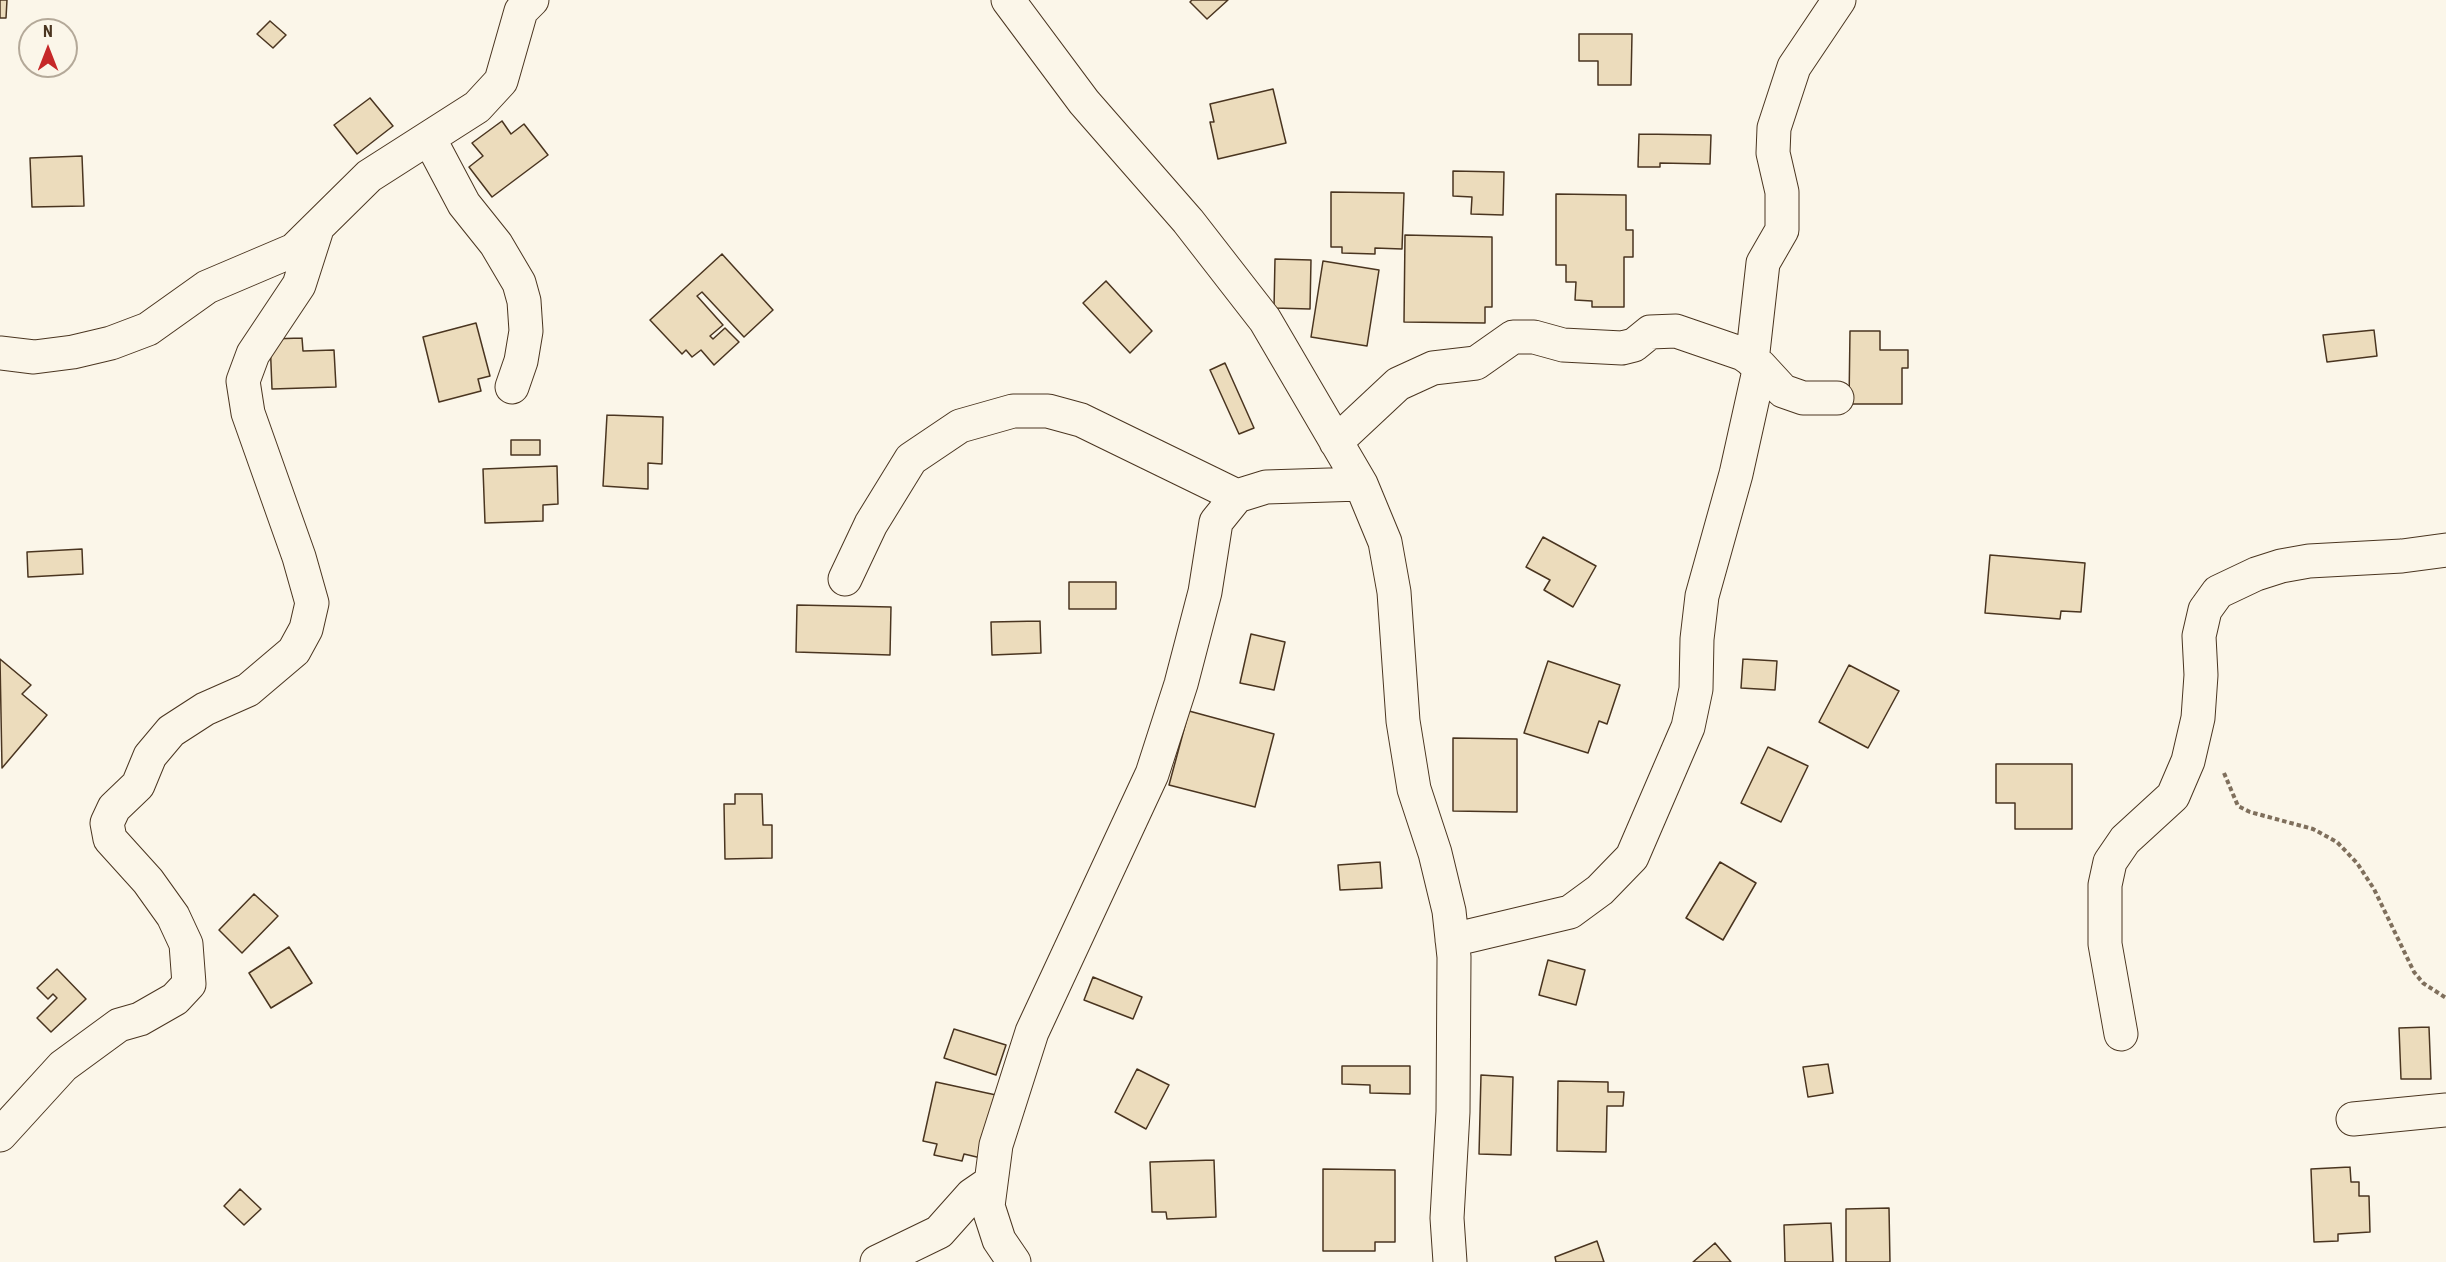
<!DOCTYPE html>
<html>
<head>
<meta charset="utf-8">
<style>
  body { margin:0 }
  #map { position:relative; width:2446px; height:1262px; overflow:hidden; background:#fbf6e9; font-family:"Roboto Condensed",sans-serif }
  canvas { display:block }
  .north { position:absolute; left:18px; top:18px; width:60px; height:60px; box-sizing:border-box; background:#fbf6e9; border:2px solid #b4a999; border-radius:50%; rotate:0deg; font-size:16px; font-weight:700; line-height:24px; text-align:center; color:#4a3520 }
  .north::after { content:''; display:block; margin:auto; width:21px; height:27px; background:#c62828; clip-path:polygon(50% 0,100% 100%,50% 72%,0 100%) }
</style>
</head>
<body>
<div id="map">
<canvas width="2446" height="1262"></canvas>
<div class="north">N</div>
</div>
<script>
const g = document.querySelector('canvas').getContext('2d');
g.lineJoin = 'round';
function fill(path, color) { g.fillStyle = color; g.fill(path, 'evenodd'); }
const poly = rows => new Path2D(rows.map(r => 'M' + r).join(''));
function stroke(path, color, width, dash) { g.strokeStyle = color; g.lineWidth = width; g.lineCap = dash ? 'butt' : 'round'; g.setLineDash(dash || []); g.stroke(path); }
const building = poly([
  [0,0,7,0,6,18,0,18,0,0],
  [1192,0,1228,0,1207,19,1190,2,1192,0],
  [270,21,286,35,273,48,257,34,270,21],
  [1579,34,1632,34,1631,85,1598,85,1598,61,1579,61,1579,34],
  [1273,89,1286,143,1218,159,1210,122,1214,122,1210,104,1273,89],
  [370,98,393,126,357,154,334,125,370,98],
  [502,121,511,134,524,124,548,155,492,197,469,167,483,156,472,143,502,121],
  [1639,134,1711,135,1710,164,1660,163,1660,167,1638,167,1639,134],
  [82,156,84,206,32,207,30,158,82,156],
  [1453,171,1504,172,1503,215,1471,214,1472,197,1453,196,1453,171],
  [1331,192,1404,193,1402,249,1375,248,1375,254,1342,253,1342,247,1331,247,1331,192],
  [1556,194,1626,195,1626,230,1633,230,1633,257,1624,257,1624,307,1592,307,1592,301,1575,300,1576,282,1566,282,1566,265,1556,265,1556,194],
  [1405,235,1492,237,1492,307,1485,307,1485,323,1404,322,1405,235],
  [722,254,773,310,744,337,702,292,697,296,723,325,710,336,713,339,725,328,739,342,714,365,701,350,692,357,686,350,682,354,650,320,722,254],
  [1275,259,1311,260,1310,309,1274,308,1275,259],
  [1323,261,1379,270,1367,346,1311,337,1323,261],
  [1106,281,1152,331,1130,353,1083,303,1106,281],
  [476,323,490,376,478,379,481,391,439,402,423,337,476,323],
  [2374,330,2377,356,2327,362,2323,335,2374,330],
  [1850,331,1880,331,1880,350,1908,350,1908,368,1902,368,1902,404,1849,404,1850,331],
  [302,338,303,351,334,350,336,387,272,389,270,339,302,338],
  [1225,363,1254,428,1239,434,1210,370,1225,363],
  [607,415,663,417,662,464,648,463,648,489,603,486,607,415],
  [511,440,540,440,540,455,511,455,511,440],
  [557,466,558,504,543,505,543,521,485,523,483,469,557,466],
  [1543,537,1596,566,1573,607,1544,590,1550,580,1526,567,1543,537],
  [82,549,83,574,28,577,27,552,82,549],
  [1990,555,2085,563,2081,612,2061,611,2060,619,1985,613,1990,555],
  [1069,582,1116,582,1116,609,1069,609,1069,582],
  [797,605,891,607,890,655,796,652,797,605],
  [1040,621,1041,653,992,655,991,622,1040,621],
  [1251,634,1285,642,1274,690,1240,683,1251,634],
  [0,659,31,685,22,694,47,715,2,768,0,659],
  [1743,659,1777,661,1775,690,1741,688,1743,659],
  [1548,661,1620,685,1607,724,1599,721,1588,753,1524,733,1548,661],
  [1849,665,1899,691,1868,748,1819,722,1849,665],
  [1189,711,1274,734,1255,807,1169,785,1189,711],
  [1453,738,1517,739,1517,812,1453,811,1453,738],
  [1768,747,1808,766,1781,822,1741,803,1768,747],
  [1996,764,2072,764,2072,829,2015,829,2015,803,1996,803,1996,764],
  [735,794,762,794,763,825,772,825,772,858,725,859,724,804,735,804,735,794],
  [1380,862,1382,888,1340,890,1338,865,1380,862],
  [1720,862,1756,883,1723,940,1686,918,1720,862],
  [254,894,278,916,242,953,219,930,254,894],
  [289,947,312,983,271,1008,249,973,289,947],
  [1548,960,1585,970,1576,1005,1539,995,1548,960],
  [57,969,86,999,51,1032,37,1018,57,998,53,994,48,999,37,988,57,969],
  [1093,977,1142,997,1133,1019,1084,1000,1093,977],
  [2429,1027,2431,1079,2401,1079,2399,1028,2429,1027],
  [954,1029,1006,1045,996,1075,944,1058,954,1029],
  [1828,1064,1833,1093,1808,1097,1803,1067,1828,1064],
  [1342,1066,1410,1066,1410,1094,1370,1093,1370,1085,1342,1084,1342,1066],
  [1137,1069,1169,1085,1146,1129,1115,1112,1137,1069],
  [1481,1075,1513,1077,1511,1155,1479,1154,1481,1075],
  [1558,1081,1608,1082,1608,1092,1624,1092,1623,1106,1607,1106,1606,1152,1557,1151,1558,1081],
  [936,1082,996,1095,981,1158,964,1154,962,1161,934,1155,937,1144,923,1141,936,1082],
  [1214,1160,1216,1217,1167,1219,1166,1212,1152,1212,1150,1162,1214,1160],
  [2350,1167,2351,1182,2359,1182,2359,1196,2369,1196,2370,1232,2338,1234,2338,1241,2314,1242,2311,1169,2350,1167],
  [1323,1169,1395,1170,1395,1242,1375,1242,1375,1251,1323,1251,1323,1169],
  [240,1189,261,1209,244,1225,224,1206,240,1189],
  [1889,1208,1890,1262,1846,1262,1846,1209,1889,1208],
  [1831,1223,1833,1262,1785,1262,1784,1225,1831,1223],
  [1597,1241,1604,1262,1556,1262,1555,1257,1597,1241],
  [1715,1243,1731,1262,1693,1262,1715,1243]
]);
fill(building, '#ecdcbc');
stroke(building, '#4a3520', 1.5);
const minor = poly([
  [1008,0,1084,102,1188,221,1265,320,1361,484,1385,542,1394,592,1403,721,1414,789,1435,853,1449,911,1454,957,1453,1112,1447,1218,1450,1262],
  [429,138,464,204,496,244,519,283,524,301,526,331,521,361,512,387],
  [0,353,34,357,73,352,111,343,148,329,207,287,294,250,369,176,477,107,501,81,521,11,532,0],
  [1752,361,1763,263,1782,230,1782,192,1773,153,1774,128,1794,67,1839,0],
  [1336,442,1398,384,1433,368,1476,363,1513,337,1534,337,1563,345,1622,348,1634,345,1650,332,1676,331,1743,354,1760,366,1783,391,1803,398,1837,398],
  [845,579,871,524,911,459,960,426,1013,411,1048,411,1081,420,1237,496],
  [1452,940,1570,912,1600,890,1632,857,1688,727,1696,689,1697,639,1702,596,1736,474,1760,366],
  [2121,1034,2105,944,2105,885,2110,862,2125,840,2173,796,2188,761,2198,718,2201,675,2199,636,2205,610,2218,592,2256,574,2281,566,2309,561,2402,556,2446,550],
  [2353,1119,2446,1110],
  [0,1135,63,1066,119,1025,140,1019,175,999,189,984,186,944,173,916,148,881,110,839,107,823,114,808,138,785,150,756,171,731,205,709,248,690,294,651,306,629,312,603,299,557,248,413,243,381,253,354,299,285,316,232],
  [877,1262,939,1232,972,1195,991,1182],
  [1014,1262,999,1240,988,1206,996,1145,1032,1032,1152,774,1181,684,1205,592,1216,522,1237,496,1266,487,1361,484]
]);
stroke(minor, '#4a3520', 35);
stroke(poly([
  [2224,773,2238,806,2250,812,2313,829,2337,842,2357,863,2374,889,2414,972,2423,983,2446,998]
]), '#7f6f5c', 4, [4.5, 3]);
stroke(minor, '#fbf6e9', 33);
</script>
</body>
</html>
